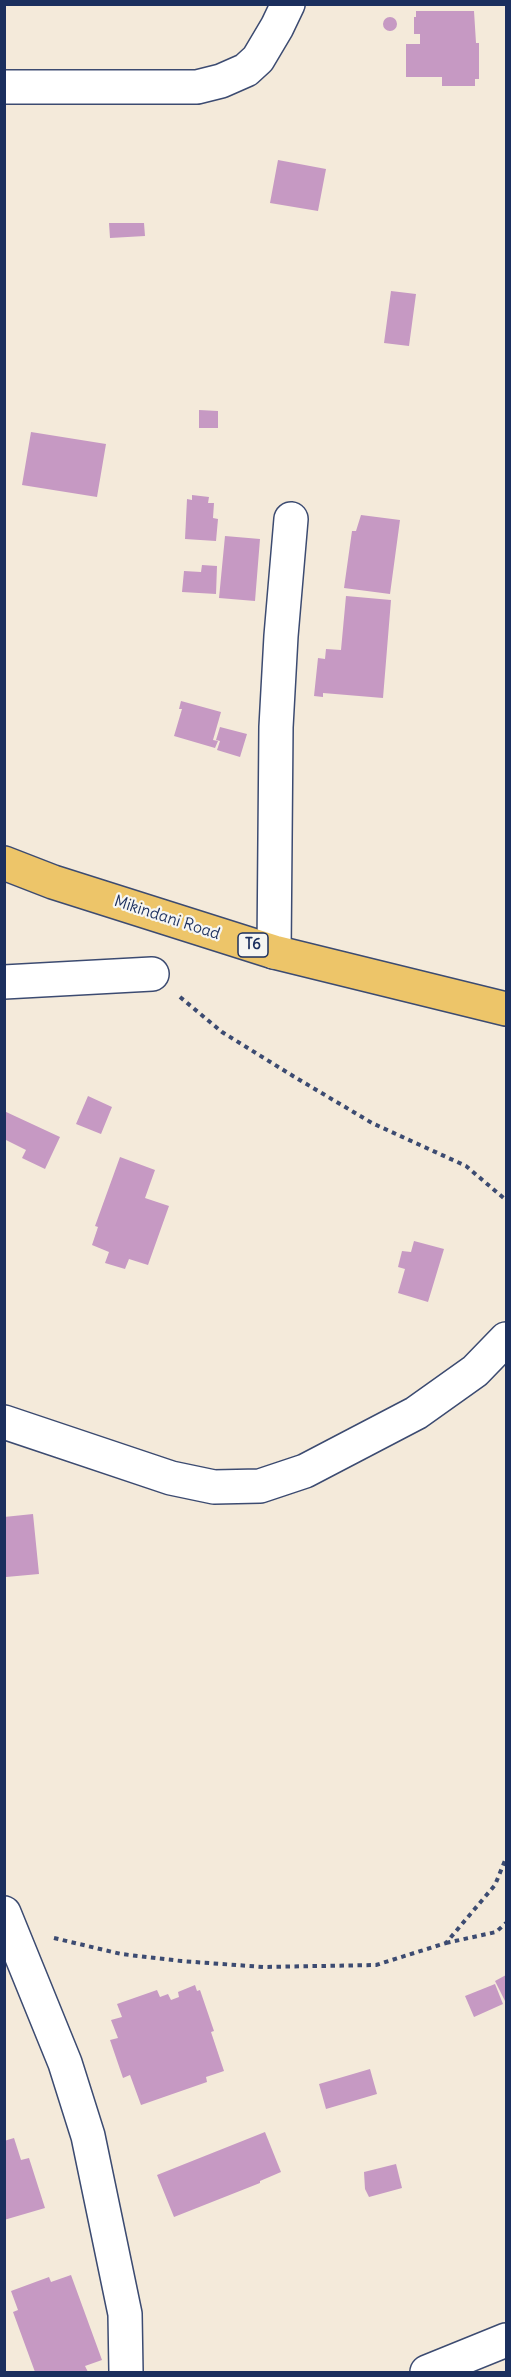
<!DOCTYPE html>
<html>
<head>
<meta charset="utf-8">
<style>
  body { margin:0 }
  #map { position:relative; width:511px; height:2377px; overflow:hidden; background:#f4eada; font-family:Delius,sans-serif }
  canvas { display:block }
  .frame { position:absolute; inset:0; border:6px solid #1b2f5e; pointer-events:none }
</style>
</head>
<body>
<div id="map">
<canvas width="511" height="2377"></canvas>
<div class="frame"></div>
</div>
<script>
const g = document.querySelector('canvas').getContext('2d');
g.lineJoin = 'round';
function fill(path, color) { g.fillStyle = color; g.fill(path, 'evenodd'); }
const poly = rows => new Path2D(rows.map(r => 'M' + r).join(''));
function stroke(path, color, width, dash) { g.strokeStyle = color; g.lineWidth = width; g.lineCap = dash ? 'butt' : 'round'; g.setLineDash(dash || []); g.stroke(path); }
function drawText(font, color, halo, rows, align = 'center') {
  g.font = font + ' Delius,sans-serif'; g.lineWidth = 4.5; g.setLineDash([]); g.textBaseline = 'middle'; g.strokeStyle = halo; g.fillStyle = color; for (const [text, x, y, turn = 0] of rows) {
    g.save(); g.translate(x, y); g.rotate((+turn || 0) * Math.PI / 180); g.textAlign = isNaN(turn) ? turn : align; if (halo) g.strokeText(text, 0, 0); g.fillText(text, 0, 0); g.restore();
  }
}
fill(poly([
  [416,11,474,11,476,43,479,43,479,79,475,79,475,86,442,86,442,77,406,77,406,44,420,44,420,34,414,34,414,17,416,17],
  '383 24a7 7 0 1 1 14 0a7 7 0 1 1-14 0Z',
  [278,160,326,169,318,211,270,203],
  [109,223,144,223,145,236,110,238],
  [391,291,416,294,409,346,384,343],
  [199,410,218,411,218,428,199,428],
  [31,432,106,444,97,497,22,485],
  [192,495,209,497,208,503,214,503,213,518,218,519,216,541,185,539,187,499,192,500],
  [361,515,400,520,390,594,344,588,352,531,356,531],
  [225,536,260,539,255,601,219,598],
  [202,565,217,566,216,594,182,592,184,571,201,572],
  [346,596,391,600,383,698,323,693,323,697,314,696,318,658,325,659,326,649,341,650],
  [181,701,221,712,213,740,218,741,215,748,174,736,182,709,179,709],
  [220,727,247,734,240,757,217,750,220,741,216,740],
  [88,1096,112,1107,101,1134,76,1124],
  [4,1111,60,1137,45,1169,22,1158,26,1150,4,1139],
  [120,1157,155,1170,145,1198,169,1206,148,1265,129,1259,125,1269,105,1263,109,1252,92,1245,98,1227,95,1226],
  [414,1241,444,1249,428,1302,398,1293,405,1269,398,1267,402,1251,411,1252],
  [33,1514,39,1574,6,1577,4,1517],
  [506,1975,506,2000,505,2001,495,1981],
  [495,1984,503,2004,474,2017,465,1996],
  [195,1985,197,1991,200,1990,214,2031,211,2032,224,2071,206,2077,207,2082,141,2105,130,2075,123,2078,110,2040,118,2038,111,2020,122,2017,117,2004,157,1990,160,1997,168,1994,171,2000,179,1997,178,1992],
  [370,2069,377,2094,326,2109,319,2084],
  [265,2132,281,2172,260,2181,260,2183,174,2217,157,2175],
  [14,2138,21,2160,29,2158,45,2208,4,2220,4,2141],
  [396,2164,402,2188,369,2197,365,2189,364,2172],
  [71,2275,102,2360,85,2366,88,2372,35,2372,13,2312,18,2310,11,2291,49,2277,51,2282]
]), '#c699c3');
const minor = poly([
  [4,87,197,87,221,81,246,70,258,59,277,27,288,4],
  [274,952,276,727,281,636,291,519],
  [4,982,152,974],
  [4,1422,171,1478,214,1487,260,1486,305,1471,416,1413,475,1371,506,1339],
  [4,1913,65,2063,88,2136,125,2314,126,2372],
  [427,2372,506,2340]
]);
const highway = poly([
  [4,863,53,882,274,952,506,1009]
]);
stroke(minor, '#3c4b71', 36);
stroke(highway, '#3c4b71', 36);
stroke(poly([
  [180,997,222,1032,293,1076,372,1123,466,1166,506,1200],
  [54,1938,121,1954,181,1961,263,1967,376,1965,446,1943,495,1885,506,1858],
  [446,1943,496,1932,506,1923]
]), '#3c4b71', 4, [4.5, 4.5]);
stroke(minor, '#fff', 33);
stroke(highway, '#edc569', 33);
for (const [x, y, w] of [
  [253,945,30]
]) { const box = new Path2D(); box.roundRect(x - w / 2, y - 12, w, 24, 4.5); g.fillStyle = '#f6f6f2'; g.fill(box); stroke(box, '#1b2f5e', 1.5); }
drawText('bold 15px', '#1b2f5e', null, [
  ["T6",253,945]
]);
drawText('16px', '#1b2f5e', '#f6f6f2', [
  ["Mikindani Road",167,918,18]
]);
</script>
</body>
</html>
